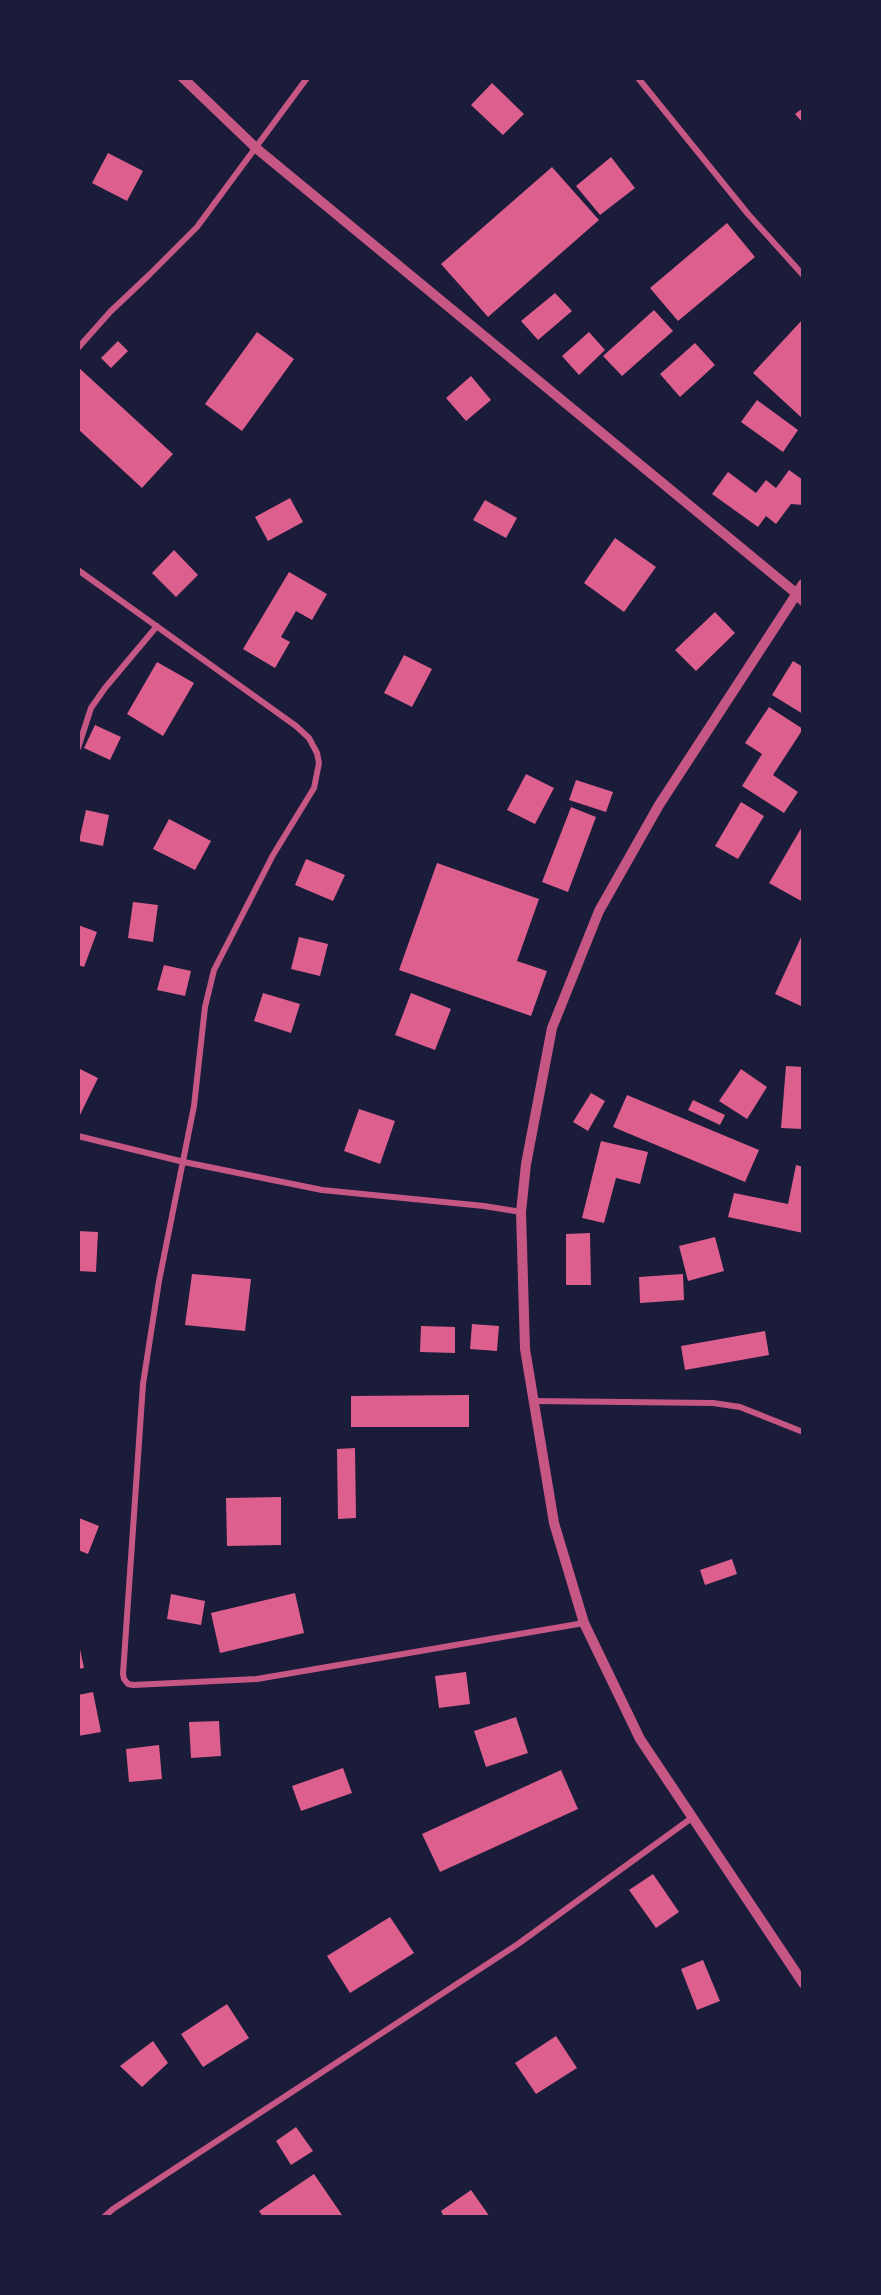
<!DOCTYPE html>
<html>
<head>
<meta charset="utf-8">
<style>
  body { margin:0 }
  #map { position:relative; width:881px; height:2295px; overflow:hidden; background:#1b1b3a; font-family:Figtree,sans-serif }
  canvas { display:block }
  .frame { position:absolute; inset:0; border:80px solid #1b1b3a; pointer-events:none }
</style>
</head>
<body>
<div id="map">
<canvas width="881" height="2295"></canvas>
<div class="frame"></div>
</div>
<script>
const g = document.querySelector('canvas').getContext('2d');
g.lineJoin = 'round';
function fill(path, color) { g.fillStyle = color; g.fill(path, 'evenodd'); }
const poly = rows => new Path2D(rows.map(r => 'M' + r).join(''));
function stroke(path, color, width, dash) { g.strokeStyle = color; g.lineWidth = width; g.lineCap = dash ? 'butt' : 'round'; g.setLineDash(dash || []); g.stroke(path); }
fill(poly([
  [492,83,524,114,503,135,471,105],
  [803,108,803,123,795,114],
  [108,153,143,171,127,201,92,183],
  [611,157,635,188,600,215,576,186],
  [552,167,599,220,488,317,441,264],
  [727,223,755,257,678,321,650,288],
  [555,293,572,311,538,340,521,321],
  [654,310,673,331,622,376,603,356],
  [803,319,803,419,753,373],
  [257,332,294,359,242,431,205,404],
  [589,332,605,350,579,375,562,356],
  [118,341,128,351,111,368,101,358],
  [695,343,715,365,680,397,660,374],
  [78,367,173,454,142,488,78,429],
  [471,376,491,400,466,421,446,398],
  [757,400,798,430,783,452,741,422],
  [789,470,803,480,803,505,791,504,776,524,766,516,758,527,712,494,728,472,756,493,766,480,776,488],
  [290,498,303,522,268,541,255,517],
  [485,500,517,518,506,538,473,520],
  [615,538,656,567,624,612,584,583],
  [174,550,198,575,176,597,152,573],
  [289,572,327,594,312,620,296,611,281,637,290,642,275,668,243,649],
  [715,612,735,633,696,671,675,650],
  [404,655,432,669,412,707,384,693],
  [793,661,803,667,803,714,772,695],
  [157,662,194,683,163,736,127,714],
  [769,707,803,729,773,775,798,792,784,813,742,786,762,754,745,743],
  [95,725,121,737,110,760,84,748],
  [526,774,554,788,535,824,507,810],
  [576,780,613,792,606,812,569,800],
  [741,802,764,816,738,859,715,846],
  [571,807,596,817,568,892,542,882],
  [86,810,109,815,103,846,79,841],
  [169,819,211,841,195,870,153,849],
  [803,825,803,902,769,883],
  [306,859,345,875,333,901,295,885],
  [437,863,539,899,517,961,547,971,531,1016,399,970],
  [133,902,158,905,153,942,128,938],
  [78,925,97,932,84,967,78,965],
  [803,933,803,1007,775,994],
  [299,937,328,944,320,976,291,969],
  [164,965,191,971,185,996,157,990],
  [263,993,300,1004,291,1033,254,1021],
  [411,993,451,1009,435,1050,395,1035],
  [786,1066,803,1067,803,1129,781,1128],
  [80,1069,98,1078,78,1119,78,1073],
  [741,1069,767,1087,747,1119,719,1101],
  [591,1093,605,1101,588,1131,573,1122],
  [627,1095,759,1150,745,1182,613,1127],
  [693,1100,725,1115,720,1125,688,1110],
  [359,1109,395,1121,380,1164,344,1151],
  [601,1141,648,1152,640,1184,616,1178,604,1223,582,1218],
  [796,1165,803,1167,803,1233,728,1217,734,1193,788,1204],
  [78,1231,98,1232,96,1272,78,1271],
  [590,1233,591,1285,566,1285,566,1234],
  [715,1237,724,1271,688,1281,679,1246],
  [192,1274,251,1279,245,1331,185,1325],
  [683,1274,684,1300,640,1303,639,1277],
  [472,1324,499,1326,497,1351,470,1349],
  [421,1326,455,1327,455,1353,420,1352],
  [765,1331,769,1355,685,1370,681,1346],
  [469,1395,469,1427,351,1427,351,1396],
  [355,1448,356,1518,338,1519,337,1449],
  [281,1497,281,1545,227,1546,226,1498],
  [79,1518,99,1526,88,1554,78,1550],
  [732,1559,737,1574,705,1585,700,1570],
  [295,1593,304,1633,220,1653,211,1613],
  [171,1594,205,1601,201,1625,167,1619],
  [78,1640,84,1668,78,1669],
  [466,1672,470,1704,439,1708,435,1676],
  [93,1692,101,1732,78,1736,78,1695],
  [516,1717,528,1753,486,1767,474,1731],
  [219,1721,221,1756,191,1758,189,1722],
  [159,1745,162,1779,129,1782,126,1749],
  [343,1768,352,1793,301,1811,292,1786],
  [561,1770,578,1809,440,1872,422,1834],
  [653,1874,679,1912,656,1928,629,1890],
  [390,1917,414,1953,350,1993,327,1956],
  [703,1960,720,2001,697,2010,681,1969],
  [227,2004,249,2038,203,2067,181,2034],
  [556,2036,577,2068,536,2094,515,2063],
  [153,2041,168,2063,142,2087,120,2066],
  [296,2127,313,2151,291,2165,276,2141],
  [314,2174,342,2215,340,2217,263,2217,259,2211],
  [471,2190,490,2217,444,2217,441,2211]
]), '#dd5f8e');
stroke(poly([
  [638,78,748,214,803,275],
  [78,348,110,312,149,275,197,227,307,78],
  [78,570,296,726,309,738,317,753,319,763,314,788,273,855,214,970,205,1007,194,1106,159,1281,143,1384,123,1674,124,1679,128,1684,133,1685,257,1679,584,1623],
  [78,748,91,708,105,688,157,626],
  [78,1136,184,1162,322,1190,484,1206,521,1212],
  [533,1401,713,1403,740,1407,803,1432],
  [104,2217,113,2209,518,1944,693,1817]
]), '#c65784', 6);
stroke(poly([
  [183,78,256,148,797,594,803,601],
  [803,584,659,805,599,911,552,1028,526,1164,521,1212,525,1349,554,1523,584,1623,640,1739,803,1983]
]), '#c65784', 10);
</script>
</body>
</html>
